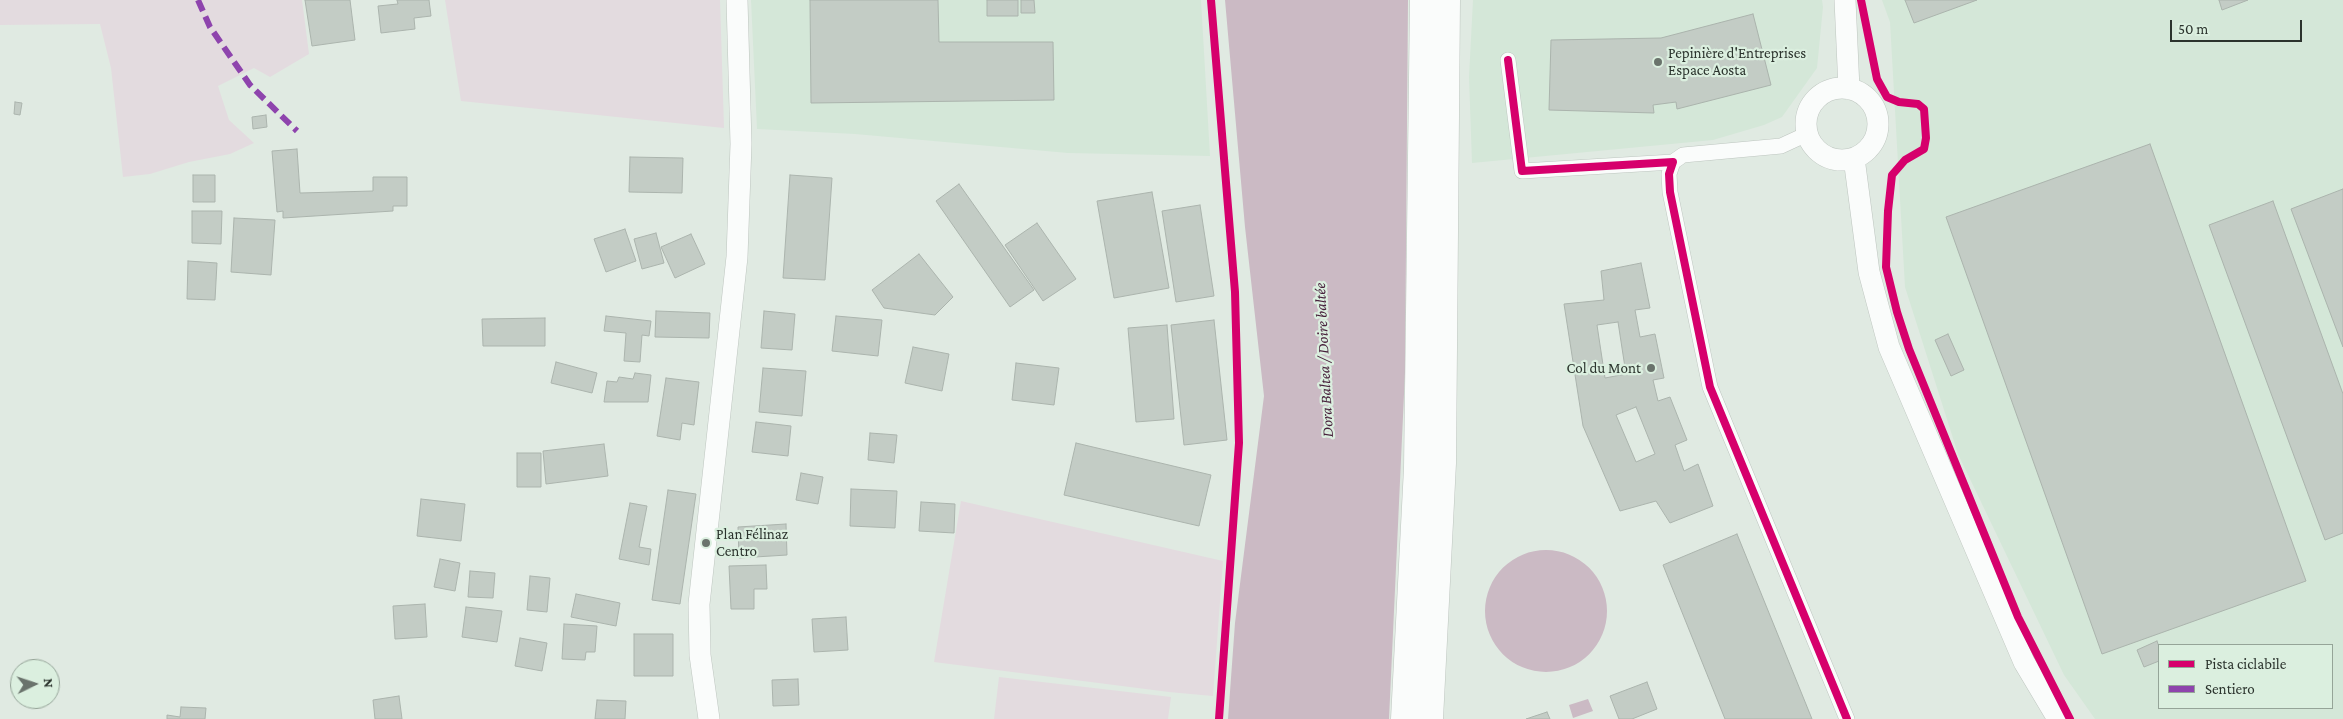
<!DOCTYPE html>
<html>
<head>
<meta charset="utf-8">
<style>
  body { margin:0 }
  #map { position:relative; width:2343px; height:719px; overflow:hidden; background:#e0eae2; font-family:"Crimson Pro",serif }
  canvas { display:block }
  .legend { position:absolute; left:2158px; top:644px; width:175px; height:65px; box-sizing:border-box; background:#dbefdf; border:1px solid #95a498; margin:0; padding:6px 9px; list-style:none; font-size:15px; color:#2b332d }
  .legend li { display:flex; align-items:center; gap:10px; height:25px }
  .legend b { width:25px; border:1px solid #95a498 }
  .north { position:absolute; left:10px; top:659px; width:50px; height:50px; box-sizing:border-box; background:#dbefdf; border:1px solid #95a498; border-radius:50%; rotate:86deg; font-size:14px; font-weight:700; line-height:20px; text-align:center; color:#2b332d }
  .north::after { content:''; display:block; margin:auto; width:18px; height:22px; background:#6a736c; clip-path:polygon(50% 0,100% 100%,50% 72%,0 100%) }
  .scale { position:absolute; left:2170px; top:20px; width:132px; height:22px; box-sizing:border-box; border:2px solid #2b332d; border-top:0; padding-left:6px; font-size:15px; line-height:18px; white-space:nowrap; color:#2b332d; -webkit-text-stroke:4px #dbefdf; paint-order:stroke }
</style>
</head>
<body>
<div id="map">
<canvas width="2343" height="719"></canvas>
<ul class="legend">
<li><b style="height:6px;background:#d6006c"></b>Pista ciclabile</li>
<li><b style="height:6px;background:#8e44ad"></b>Sentiero</li>
</ul>
<div class="north">N</div>
<div class="scale">50 m</div>
</div>
<script>
const g = document.querySelector('canvas').getContext('2d');
g.lineJoin = 'round';
function fill(path, color) { g.fillStyle = color; g.fill(path, 'evenodd'); }
const poly = rows => new Path2D(rows.map(r => 'M' + r).join(''));
function stroke(path, color, width, dash) { g.strokeStyle = color; g.lineWidth = width; g.lineCap = dash ? 'butt' : 'round'; g.setLineDash(dash || []); g.stroke(path); }
function drawText(font, color, halo, rows, align = 'center') {
  g.font = font + ' "Crimson Pro",serif'; g.lineWidth = 4.5; g.setLineDash([]); g.textBaseline = 'middle'; g.strokeStyle = halo; g.fillStyle = color; for (const [text, x, y, turn = 0] of rows) {
    g.save(); g.translate(x, y); g.rotate((+turn || 0) * Math.PI / 180); g.textAlign = isNaN(turn) ? turn : align; if (halo) g.strokeText(text, 0, 0); g.fillText(text, 0, 0); g.restore();
  }
}
fill(poly([
  [751,0,1201,0,1210,156,1068,153,855,134,757,129],
  [1473,0,1822,0,1823,7,1817,68,1782,117,1764,125,1713,140,1472,163,1469,77],
  [1882,0,2343,0,2343,719,2095,719,2064,675,1958,454,1905,287,1890,22],
  [2159,645,2332,645,2332,708,2159,708]
]), '#d4e7d8');
fill(poly([
  [0,0,302,0,309,54,270,77,254,68,218,86,229,120,254,143,230,154,189,162,150,174,123,177,111,68,100,24,0,25],
  [445,0,720,0,724,128,461,101],
  [961,501,1223,561,1213,696,1169,692,934,662],
  [999,677,1171,697,1168,719,994,719]
]), '#e3dbdf');
fill(poly([
  [1225,0,1408,0,1405,373,1389,719,1228,719,1235,623,1264,396,1245,227],
  '1485 611a61 61 0 1 1 122 0a61 61 0 1 1-122 0Z',
  [1588,699,1593,711,1573,718,1569,705]
]), '#cbbac4');
const building = poly([
  [305,0,350,0,355,40,312,46,305,0],
  [397,0,429,0,431,16,414,18,415,29,381,33,378,6,398,4,397,0],
  [810,0,938,0,939,42,1053,42,1054,100,811,103,810,0],
  [987,0,1018,0,1018,16,987,16,987,0],
  [1021,0,1034,0,1035,13,1021,13,1021,0],
  [1905,0,1977,0,1914,23,1905,0],
  [2219,0,2248,0,2222,10,2219,0],
  [1753,14,1771,85,1677,109,1676,102,1653,105,1654,113,1549,110,1551,40,1661,38,1753,14],
  [15,102,22,103,20,115,14,114,15,102],
  [266,115,267,127,253,129,252,117,266,115],
  [2150,144,2306,581,2102,654,1946,217,2150,144],
  [297,149,300,193,373,191,373,177,407,177,407,206,393,206,393,211,283,218,283,211,277,212,272,151,297,149],
  [630,157,683,158,682,193,629,192,630,157],
  [193,175,215,175,215,202,193,202,193,175],
  [790,175,832,178,825,280,783,278,790,175],
  [959,184,1034,290,1010,307,936,201,959,184],
  [2343,189,2343,347,2291,209,2343,189],
  [1152,192,1169,288,1114,298,1097,201,1152,192],
  [2273,201,2343,394,2343,533,2325,540,2209,225,2273,201],
  [1200,205,1214,296,1176,302,1162,211,1200,205],
  [192,211,222,211,221,244,192,243,192,211],
  [234,218,275,220,271,275,231,272,234,218],
  [1037,223,1076,279,1043,301,1005,245,1037,223],
  [625,229,636,261,606,272,594,239,625,229],
  [656,233,664,263,642,269,634,239,656,233],
  [691,234,705,264,675,278,661,247,691,234],
  [919,254,953,297,935,315,884,308,872,290,919,254],
  [188,261,217,263,215,300,187,299,188,261],
  [1641,263,1650,308,1635,310,1640,337,1655,334,1664,378,1653,380,1658,401,1670,397,1687,440,1675,445,1684,471,1698,464,1713,506,1670,523,1656,501,1620,511,1583,426,1564,304,1604,300,1601,271,1641,263],
  [1618,322,1626,374,1605,378,1597,325,1618,322],
  [1636,407,1655,454,1636,462,1616,415,1636,407],
  [656,311,710,313,709,338,655,337,656,311],
  [764,311,795,314,792,350,761,348,764,311],
  [606,316,651,321,649,336,642,335,640,362,624,361,626,333,604,331,606,316],
  [836,316,882,320,878,356,832,351,836,316],
  [545,318,545,346,483,346,482,319,545,318],
  [1214,320,1227,440,1184,445,1171,325,1214,320],
  [1167,325,1174,419,1136,422,1128,328,1167,325],
  [1948,334,1964,370,1951,376,1935,340,1948,334],
  [913,347,949,354,942,391,905,383,913,347],
  [556,362,597,373,592,393,551,383,556,362],
  [1016,363,1059,368,1054,405,1012,400,1016,363],
  [763,368,806,371,802,416,759,412,763,368],
  [635,373,651,375,648,402,604,402,607,381,617,382,619,377,633,379,635,373],
  [666,378,699,382,694,425,682,423,680,440,657,436,666,378],
  [756,422,791,426,788,456,752,452,756,422],
  [870,433,897,435,894,463,868,460,870,433],
  [1076,443,1211,475,1199,526,1064,495,1076,443],
  [604,444,608,476,546,484,543,451,604,444],
  [517,453,541,453,541,487,517,487,517,453],
  [801,473,823,477,818,504,796,500,801,473],
  [851,489,897,491,895,528,850,526,851,489],
  [668,490,696,494,680,604,652,600,668,490],
  [421,499,465,504,461,541,417,536,421,499],
  [921,502,955,504,954,533,919,531,921,502],
  [630,503,647,506,639,547,651,549,649,565,619,559,630,503],
  [786,524,787,555,739,558,738,527,786,524],
  [1737,534,1812,719,1725,719,1663,565,1737,534],
  [440,559,460,563,455,591,434,587,440,559],
  [766,565,767,589,754,589,754,609,731,609,729,566,766,565],
  [470,571,495,573,493,598,468,597,470,571],
  [530,576,550,578,547,612,527,610,530,576],
  [576,594,620,603,616,626,571,617,576,594],
  [425,604,427,637,395,639,393,606,425,604],
  [466,607,502,611,497,642,462,637,466,607],
  [846,617,848,650,814,652,812,619,846,617],
  [564,624,597,626,595,652,586,652,585,660,562,659,564,624],
  [634,634,673,634,673,676,634,676,634,634],
  [520,638,547,643,542,671,515,666,520,638],
  [2157,641,2159,647,2159,661,2144,667,2137,650,2157,641],
  [798,679,799,705,773,706,772,680,798,679],
  [1647,682,1657,709,1632,719,1619,719,1610,696,1647,682],
  [399,696,402,719,375,719,373,700,399,696],
  [597,700,626,701,625,719,595,719,597,700],
  [181,707,206,708,205,719,167,719,167,715,180,717,181,707],
  [1547,712,1550,719,1526,719,1547,712]
]);
fill(building, '#c3ccc5');
stroke(building, '#abb4ad', 1);
const street = poly([
  [1508,60,1522,171,1673,162,1669,174,1670,192,1710,387,1847,719],
  [1673,162,1683,155,1781,146,1807,134]
]);
const secondary = poly([
  [1845,0,1849,89],
  '1806 124a36 36 0 1 1 72 0a36 36 0 1 1-72 0Z',
  [1854,158,1869,272,1889,347,2024,662,2058,719],
  [709,719,700,655,699,604,737,257,741,144,737,0]
]);
const highway = poly([
  [1405,719,1418,468,1424,0],
  [1429,719,1442,463,1446,0]
]);
stroke(street, '#bdc5bf', 16);
stroke(secondary, '#bdc5bf', 22);
stroke(highway, '#bdc5bf', 29);
stroke(street, '#fafcfb', 15);
stroke(secondary, '#fafcfb', 21);
stroke(highway, '#fafcfb', 28);
stroke(poly([
  [198,0,210,27,250,85,297,131]
]), '#8e44ad', 6, [12, 6]);
stroke(poly([
  [1211,0,1235,292,1239,443,1219,719],
  [1861,0,1877,79,1887,97,1899,102,1918,104,1924,109,1926,138,1924,149,1905,160,1892,175,1888,211,1886,267,1897,312,1909,349,2018,617,2070,719],
  [1508,60,1522,171,1673,162,1669,174,1670,192,1710,387,1847,719]
]), '#d6006c', 8);
for (const [x, y, r, color] of [
  [1658,62,5,"#6a736c"],
  [1651,368,5,"#6a736c"],
  [706,543,5,"#6a736c"]
]) { const dot = new Path2D(); dot.arc(x, y, r, 0, 2 * Math.PI); g.fillStyle = color; g.fill(dot); stroke(dot, '#dbefdf', 2); }
drawText('15px', '#2b332d', '#dbefdf', [
  ["Pepinière d'Entreprises",1668,53],
  ["Espace Aosta",1668,70],
  ["Col du Mont",1641,368,"right"],
  ["Plan Félinaz",716,534],
  ["Centro",716,551]
], 'left');
drawText('italic 16px', '#48213c', '#dbefdf', [
  ["Dora Baltea / Doire baltée",1324,360,-93]
]);
</script>
</body>
</html>
